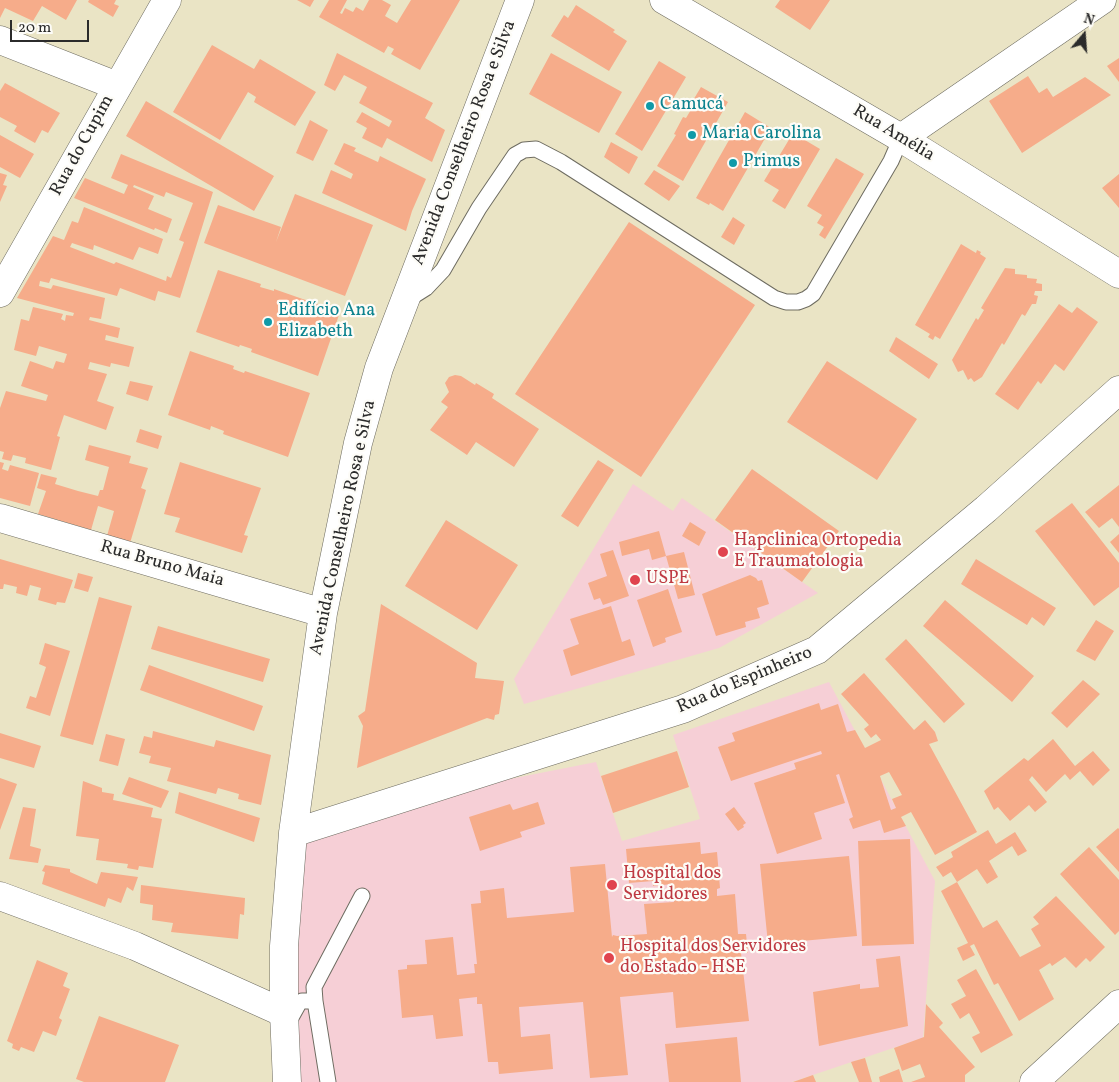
<!DOCTYPE html>
<html>
<head>
<meta charset="utf-8">
<style>
  body { margin:0 }
  #map { position:relative; width:1119px; height:1082px; overflow:hidden; background:#eae4c5; font-family:Vollkorn,serif }
  canvas { display:block }
  .north { position:absolute; left:1059px; top:10px; width:50px; height:50px; -webkit-text-stroke:4px #fdfcf7; paint-order:stroke; rotate:18deg; font-size:14px; font-weight:700; line-height:20px; text-align:center; color:#2b2b2b }
  .north::after { content:''; display:block; margin:auto; width:18px; height:22px; background:#2b2b2b; clip-path:polygon(50% 0,100% 100%,50% 72%,0 100%) }
  .scale { position:absolute; left:10px; top:20px; width:79px; height:22px; box-sizing:border-box; border:2px solid #2b2b2b; border-top:0; padding-left:6px; font-size:15px; line-height:18px; white-space:nowrap; color:#2b2b2b; -webkit-text-stroke:4px #fdfcf7; paint-order:stroke }
</style>
</head>
<body>
<div id="map">
<canvas width="1119" height="1082"></canvas>
<div class="north">N</div>
<div class="scale">20 m</div>
</div>
<script>
const g = document.querySelector('canvas').getContext('2d');
g.lineJoin = 'round';
function fill(path, color) { g.fillStyle = color; g.fill(path, 'evenodd'); }
const poly = rows => new Path2D(rows.map(r => 'M' + r).join(''));
function stroke(path, color, width, dash) { g.strokeStyle = color; g.lineWidth = width; g.lineCap = dash ? 'butt' : 'round'; g.setLineDash(dash || []); g.stroke(path); }
function drawText(font, color, halo, rows, align = 'center') {
  g.font = font + ' Vollkorn,serif'; g.lineWidth = 4.5; g.setLineDash([]); g.textBaseline = 'middle'; g.strokeStyle = halo; g.fillStyle = color; for (const [text, x, y, turn = 0] of rows) {
    g.save(); g.translate(x, y); g.rotate((+turn || 0) * Math.PI / 180); g.textAlign = isNaN(turn) ? turn : align; if (halo) g.strokeText(text, 0, 0); g.fillText(text, 0, 0); g.restore();
  }
}
fill(poly([
  [633,484,673,511,682,498,818,593,719,648,524,704,514,679],
  [829,682,935,881,923,1038,792,1082,289,1082,293,833,383,804,596,762,622,841,700,819,673,735]
]), '#f6cfd6');
fill(poly([
  [0,0,77,0,66,20,42,6,33,21,5,8,0,18],
  [89,0,116,0,114,4,119,6,113,17,88,2],
  [297,0,314,0,310,7],
  [329,0,347,0,340,13,342,14,345,8,353,12,356,7,363,11,369,0,382,0,391,5,385,16,397,23,411,0,460,0,420,70,391,54,394,49,388,46,384,53,319,17],
  [780,0,830,0,810,30,775,7],
  [576,5,615,30,613,32,627,41,609,71,551,36,564,15,568,18],
  [212,45,254,69,260,59,316,92,295,126,254,102,256,97,248,92,220,140,173,112],
  [337,53,433,103,425,118,445,130,432,162,387,138,382,148,362,138,367,128,356,122,362,112,389,127,392,121,359,103,367,87,344,75,335,91,324,85],
  [551,53,622,92,599,133,529,94],
  [1119,58,1119,82,1107,66],
  [659,61,686,77,642,151,615,134],
  [1028,76,1039,93,1047,88,1053,97,1085,77,1111,95,1022,153,989,101],
  [5,83,60,113,48,133,42,130,35,143,14,131,17,126,0,117,0,91],
  [701,87,728,102,683,181,657,166,676,135,674,134,683,117,686,118,695,103,692,102],
  [146,101,274,176,254,211,126,136],
  [745,112,771,128,723,211,710,203,709,205,696,198],
  [310,120,328,130,313,161,296,153],
  [793,133,820,149,785,209,772,201,779,190,764,181],
  [0,135,34,154,20,178,0,167],
  [611,142,638,157,629,174,604,157],
  [344,143,356,148,354,151,378,162,380,156,426,179,412,211,406,231,322,193,331,170,351,179,353,174,334,164],
  [121,154,213,192,180,298,158,291,155,301,120,288,117,296,51,278,49,283,40,281,39,286,51,289,53,285,105,298,101,319,90,317,89,320,120,328,118,338,106,335,105,340,134,347,129,367,111,363,110,367,90,362,88,369,107,374,97,401,114,407,106,430,64,415,57,436,60,437,51,470,25,463,26,458,13,455,11,461,2,459,4,452,0,451,0,408,6,391,46,401,48,395,21,386,30,361,53,369,56,361,64,363,67,354,39,346,36,356,14,350,21,319,29,321,33,307,63,314,61,319,65,321,66,315,73,316,74,313,17,298,53,236,64,240,72,221,78,223,84,207,163,239,158,254,139,247,133,260,94,245,93,250,72,243,70,247,114,264,116,262,166,281,167,276,171,278,184,242,179,240,193,203,166,192,164,197,134,185,133,187,154,196,148,209,172,219,167,233,155,228,154,230,74,198,85,178,124,194,128,185,111,178],
  [836,158,864,174,825,239,819,235,824,227,817,223,822,215,807,206],
  [654,170,680,186,669,201,644,184],
  [0,173,7,175,3,185,7,186,0,202],
  [1119,174,1119,208,1102,188],
  [295,194,373,225,345,296,204,243,218,205,281,227,276,242],
  [733,217,745,225,734,245,721,237],
  [629,222,755,305,641,477,515,394],
  [961,244,976,253,977,250,981,252,980,254,986,258,940,339,935,336,933,340,928,337,930,334,915,325],
  [1005,268,1015,269,1015,274,1027,275,1027,278,1037,279,1036,283,1042,284,1042,291,1035,291,1034,295,1038,296,1036,304,1032,304,1025,316,1022,314,1004,345,1002,343,982,377,974,382,971,378,968,380,963,370,958,372,952,360,976,318,978,320,984,310,981,308],
  [218,270,261,284,260,287,274,291,274,289,340,312,318,376,251,352,252,349,240,345,239,347,196,332],
  [1059,304,1072,313,1077,307,1098,322,1064,371,1055,364,1041,384,1038,381,1018,410,995,394],
  [896,337,938,364,929,379,889,351],
  [190,351,234,366,233,369,244,373,245,371,310,393,288,457,223,434,224,431,211,426,210,430,168,415],
  [827,361,917,419,877,480,787,422],
  [455,375,461,376,475,385,476,383,494,394,492,398,539,429,514,467,476,442,467,455,430,430,448,407,441,402,449,392,445,383,449,377],
  [130,381,153,386,148,401,126,394],
  [140,429,162,436,158,449,136,442],
  [89,445,131,456,129,463,148,468,141,488,146,490,130,543,107,536,114,511,98,506,91,530,38,514,46,491,37,488,41,474,57,478,55,484,78,491,98,496,100,490,103,490,109,467,85,460],
  [598,460,614,470,578,527,561,516],
  [0,462,4,463,2,469,8,471,10,465,39,473,30,506,0,498],
  [180,462,261,488,244,535,248,536,242,553,175,532,180,518,164,514],
  [752,469,839,531,802,582,715,520],
  [1119,485,1119,527,1112,518,1099,528,1085,512],
  [1072,503,1119,563,1119,587,1094,606,1035,531],
  [446,520,518,565,477,630,405,586],
  [690,522,706,532,699,546,682,536],
  [659,531,666,556,684,552,695,595,678,599,666,556,652,560,649,549,622,556,619,542],
  [1119,534,1119,553,1110,542],
  [613,550,629,596,603,605,600,598,594,600,588,583,607,576,600,554],
  [0,559,73,580,65,603,57,602,56,605,38,600,41,588,30,585,27,596,16,593,17,587,4,584,3,589,0,589],
  [976,559,1056,608,1044,626,1032,617,1027,625,961,584],
  [78,573,93,577,88,592,74,588],
  [750,575,756,578,758,581,762,580,769,604,757,608,760,618,745,622,746,627,716,636,702,594],
  [668,589,682,632,665,638,666,642,653,647,637,600],
  [99,597,132,606,93,745,60,736],
  [945,600,1034,676,1012,702,923,626],
  [381,604,477,663,475,678,504,681,499,714,495,715,494,720,487,718,357,768,363,726,358,716,365,711],
  [611,606,622,642,630,639,635,655,571,676,563,650,579,644,570,619],
  [1096,620,1114,631,1095,661,1076,651],
  [158,626,270,659,263,682,151,649],
  [906,639,965,704,944,723,885,659],
  [45,643,70,651,50,716,26,708,30,696,36,698,46,667,39,664],
  [149,665,263,706,254,731,140,690],
  [864,673,914,730,925,720,935,732,938,741,929,744,977,832,935,855,911,812,901,817,906,826,884,833,880,820,853,829,849,819,853,817,839,774,836,775,845,803,814,813,822,839,777,854,754,783,796,769,794,763,822,754,821,751,731,781,718,747,735,741,732,733,819,703,821,710,838,704,847,732,855,730,865,748,881,740,876,734,871,738,864,729,869,725,841,694],
  [889,772,902,795,892,799,896,808,891,810,880,776],
  [1083,680,1100,694,1067,728,1051,713],
  [153,731,214,747,216,740,271,755,261,805,238,799,239,794,218,788,216,794,167,781,171,768,149,763,151,756,139,753,144,736,152,738],
  [0,733,41,746,34,768,0,758],
  [106,734,125,739,118,766,99,761],
  [1053,739,1075,766,1093,751,1110,770,1093,786,1080,771,1070,780,1065,774,1046,792,1032,776,1029,780,1047,802,1035,812,1029,805,1010,821,998,807,994,810,984,791,1024,758,1028,761],
  [677,751,689,787,613,813,601,776],
  [129,777,169,791,161,808,122,794],
  [0,778,17,784,0,830],
  [83,781,102,788,102,792,114,794,113,800,153,808,151,817,162,819,153,868,139,866,138,870,127,868,128,864,96,860,99,839,76,836],
  [179,792,260,818,254,842,175,813],
  [538,802,545,824,520,832,522,837,480,851,469,817,510,804,513,810],
  [23,807,36,809,30,846,41,849,38,863,9,859],
  [734,807,746,823,743,825,744,827,738,831,725,814],
  [1118,828,1119,829,1119,872,1096,847],
  [988,830,996,844,1015,832,1027,851,1018,856,1012,846,989,861,998,877,987,884,977,869,957,882,983,928,997,920,1020,957,1041,946,1031,929,1039,924,1033,917,1056,896,1105,947,1090,962,1086,958,1076,968,1065,957,1052,966,1050,963,1039,970,1054,999,1019,1021,998,983,994,985,974,944,970,946,975,955,963,961,957,948,968,943,941,891,957,882,951,872,943,877,936,867,953,857,951,852],
  [910,839,914,944,862,946,858,841],
  [700,842,701,854,717,852,720,888,717,889,717,896,735,894,738,934,746,934,748,953,741,953,749,1021,676,1028,673,992,620,997,628,1075,590,1078,583,1002,519,1007,521,1037,550,1034,553,1069,499,1074,498,1062,488,1062,482,1004,477,1004,477,997,459,999,463,1036,436,1039,433,1015,402,1018,398,970,407,969,407,965,427,964,425,940,453,937,457,975,475,973,474,964,477,964,471,904,481,903,480,891,504,888,507,918,574,912,570,867,605,864,612,937,613,935,617,936,647,934,644,904,674,902,672,884,653,886,653,881,629,883,626,849],
  [1089,847,1119,880,1119,931,1115,935,1060,874],
  [849,856,857,936,768,944,760,864],
  [45,865,70,869,70,872,97,884,101,872,138,877,133,891,127,887,121,903,108,898,105,907,42,884,45,872,42,871],
  [141,885,245,898,244,915,240,914,238,939,171,932,173,923,152,920,153,905,140,903],
  [900,956,908,1026,819,1046,813,992,860,984,860,989,879,987,876,959],
  [37,960,68,973,63,986,70,989,59,1018,62,1020,56,1036,43,1031,34,1052,21,1047,19,1051,12,1048,13,1044,7,1041],
  [976,969,1013,1035,981,1053,972,1037,980,1033,969,1013,960,1019,951,1004,966,996,957,980],
  [926,1004,943,1023,939,1027,975,1067,965,1075,965,1082,911,1082,925,1077,920,1064,902,1071,894,1048,924,1037],
  [99,1016,179,1045,165,1082,84,1082,76,1079],
  [737,1037,741,1082,669,1082,665,1044],
  [865,1058,872,1082,859,1082,851,1062],
  [899,1069,903,1082,880,1082,879,1077],
  [813,1075,816,1082,793,1082]
]), '#f6ac8a');
const lane = poly([
  [407,300,426,288,443,270,479,208,515,155,524,150,536,149,561,162,774,298,786,302,798,302,806,299,813,294,891,161,901,138],
  [289,1021,299,1003,302,1001,315,1001],
  [328,1082,315,1001,314,987,362,896]
]);
const street = poly([
  [0,40,117,86],
  [901,138,1102,0],
  [0,293,167,0],
  [0,896,135,946,284,1013]
]);
const secondary = poly([
  [664,0,901,138,1119,274],
  [0,518,323,613],
  [293,833,683,709,817,650,986,509,1119,390],
  [287,1082,284,1013,284,946,293,833,323,613,358,443,379,368,520,0],
  [1034,1082,1119,1004]
]);
stroke(lane, '#6e6c61', 17);
stroke(street, '#6e6c61', 29);
stroke(secondary, '#6e6c61', 29);
stroke(lane, '#fff', 15);
stroke(street, '#fff', 28);
stroke(secondary, '#fff', 28);
for (const [x, y, r, color] of [
  [650,106,5,"#0f9aa8"],
  [692,135,5,"#0f9aa8"],
  [733,163,5,"#0f9aa8"],
  [268,322,5,"#0f9aa8"],
  [723,552,6,"#e0444e"],
  [635,580,6,"#e0444e"],
  [612,885,6,"#e0444e"],
  [609,958,6,"#e0444e"]
]) { const dot = new Path2D(); dot.arc(x, y, r, 0, 2 * Math.PI); g.fillStyle = color; g.fill(dot); stroke(dot, '#fdfcf7', 2); }
drawText('18px', '#0d838f', '#fdfcf7', [
  ["Camucá",660,106],
  ["Maria Carolina",702,135],
  ["Primus",743,163],
  ["Edifício Ana",278,312],
  ["Elizabeth",278,333]
], 'left');
drawText('18px', '#2b2b2b', '#fdfcf7', [
  ["Rua Amélia",893,134,31],
  ["Avenida Conselheiro Rosa e Silva",465,143,-69],
  ["Rua do Cupim",83,146,-61],
  ["Avenida Conselheiro Rosa e Silva",344,528,-78],
  ["Rua Bruno Maia",162,565,16],
  ["Rua do Espinheiro",745,681,-23]
]);
drawText('18px', '#be3a42', '#fdfcf7', [
  ["Hapclinica Ortopedia",734,542],
  ["E Traumatologia",734,563],
  ["USPE",646,580],
  ["Hospital dos",623,875],
  ["Servidores",623,896],
  ["Hospital dos Servidores",620,948],
  ["do Estado - HSE",620,969]
], 'left');
</script>
</body>
</html>
